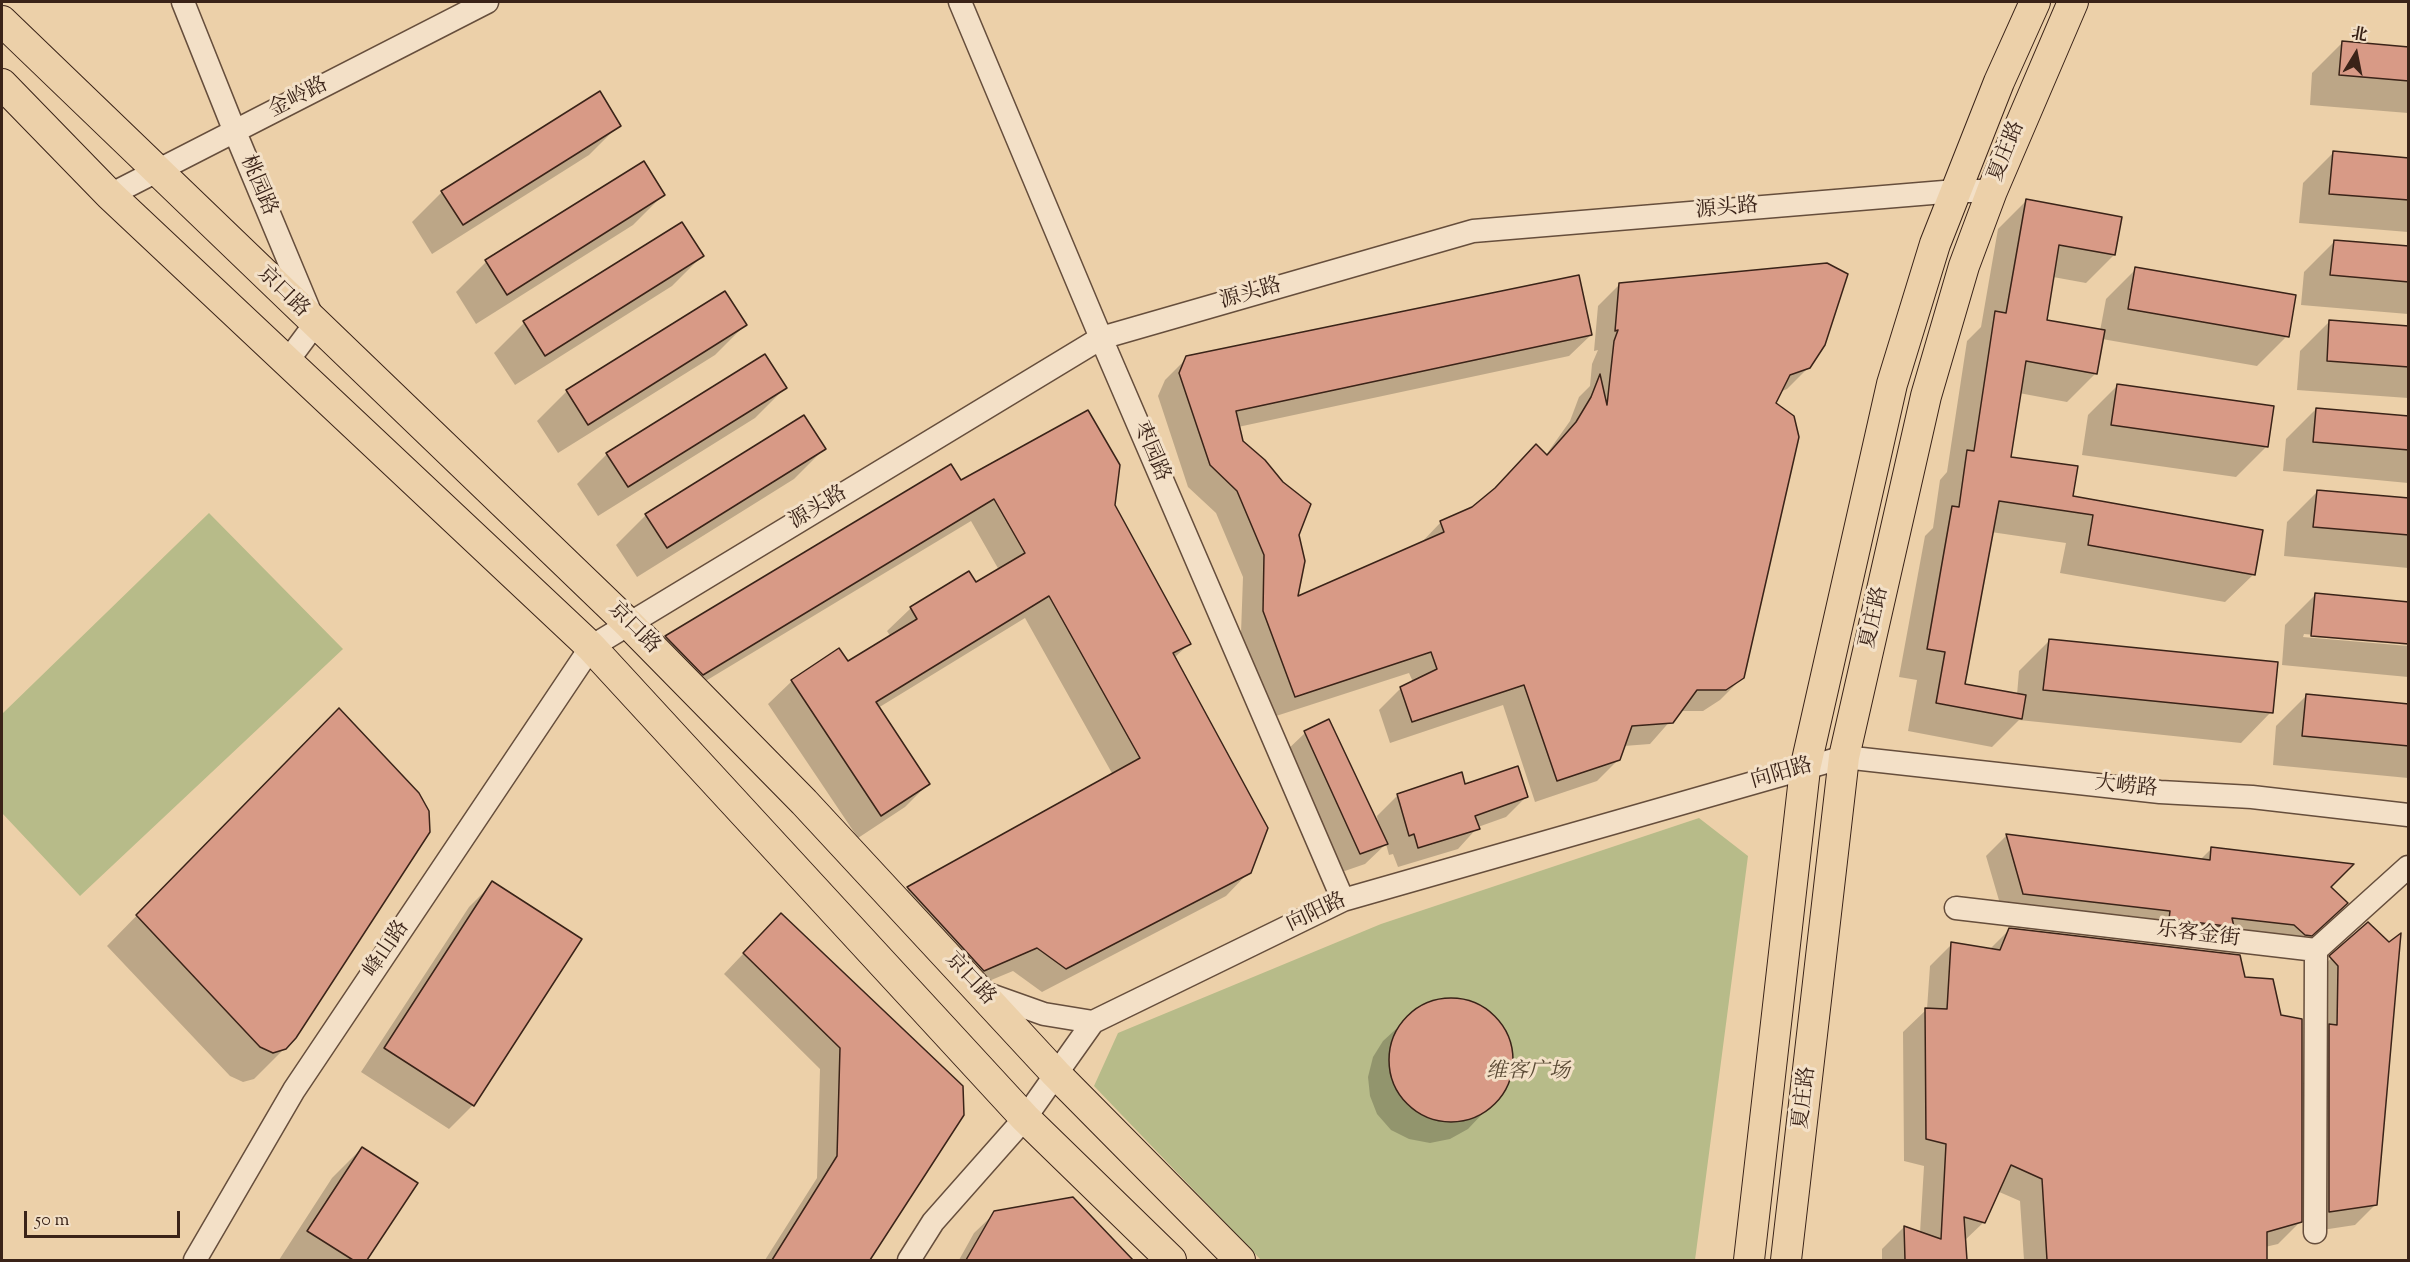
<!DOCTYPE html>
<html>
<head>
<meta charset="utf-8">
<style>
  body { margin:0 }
  #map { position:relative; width:2410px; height:1262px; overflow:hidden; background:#ecd0a9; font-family:"Sorts Mill Goudy","Noto Serif SC",serif }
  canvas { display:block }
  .frame { position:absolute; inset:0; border:3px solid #3a2318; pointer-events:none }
  .north { position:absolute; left:2326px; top:24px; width:60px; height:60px; -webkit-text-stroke:4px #f3e0c7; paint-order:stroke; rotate:10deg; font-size:16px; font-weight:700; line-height:24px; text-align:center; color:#3a2318 }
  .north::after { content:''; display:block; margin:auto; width:21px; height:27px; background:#3a2318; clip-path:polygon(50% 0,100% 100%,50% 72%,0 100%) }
  .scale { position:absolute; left:24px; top:1211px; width:156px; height:27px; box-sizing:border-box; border:3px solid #3a2318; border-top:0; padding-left:8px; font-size:18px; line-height:21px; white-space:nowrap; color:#3a2318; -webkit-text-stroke:4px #f3e0c7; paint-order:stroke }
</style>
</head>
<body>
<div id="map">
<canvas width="2410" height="1262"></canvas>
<div class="frame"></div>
<div class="north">北</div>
<div class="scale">50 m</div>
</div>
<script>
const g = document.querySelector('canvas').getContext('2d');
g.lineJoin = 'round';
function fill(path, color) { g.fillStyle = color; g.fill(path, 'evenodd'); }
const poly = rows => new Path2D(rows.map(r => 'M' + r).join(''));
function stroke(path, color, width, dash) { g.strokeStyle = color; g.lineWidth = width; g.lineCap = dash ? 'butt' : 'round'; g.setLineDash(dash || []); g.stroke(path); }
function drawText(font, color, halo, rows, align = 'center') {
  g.font = font + ' "Sorts Mill Goudy","Noto Serif SC",serif'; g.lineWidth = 6; g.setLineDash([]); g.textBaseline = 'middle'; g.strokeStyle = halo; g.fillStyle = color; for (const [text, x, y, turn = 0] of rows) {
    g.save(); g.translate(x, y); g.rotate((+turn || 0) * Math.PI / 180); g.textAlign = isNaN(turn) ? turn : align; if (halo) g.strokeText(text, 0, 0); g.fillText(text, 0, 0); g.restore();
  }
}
fill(poly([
  [209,513,343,649,80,896,2,813,2,714],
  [1699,818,1748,856,1695,1260,1261,1260,1094,1086,1118,1033,1381,924]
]), '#b7bb89');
fill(poly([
  [2342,43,2408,48,2408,113,2310,105,2312,73],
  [619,125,589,155,432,254,412,222,442,192],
  [2333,153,2408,159,2408,232,2299,223,2303,183],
  [663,195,633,225,476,324,456,292,486,262],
  [2026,201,2114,255,2086,283,2053,277,2045,321,2100,331,2106,299,2136,269,2287,336,2257,366,2102,339,2095,374,2067,402,2019,393,2010,458,2072,497,2254,574,2225,602,2060,573,2066,543,1991,532,1963,685,2017,695,2019,671,2049,641,2271,712,2241,743,2019,720,1992,747,1908,731,1917,680,1899,677,1925,536,1933,528,1940,480,1947,472,1967,341,1981,327,1998,229],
  [2334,242,2408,248,2408,314,2301,305,2304,272],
  [702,256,672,286,515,385,494,353,524,323],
  [1620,284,1809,367,1787,389,1780,392,1774,403,1742,678,1720,700,1703,711,1679,711,1650,744,1624,746,1619,759,1597,781,1535,802,1503,705,1390,743,1379,710,1401,688,1413,682,1409,673,1273,717,1241,633,1243,577,1216,513,1188,487,1158,396,1165,380,1187,358,1591,335,1569,356,1238,427,1242,441,1298,535,1296,599,1420,544,1441,522,1472,508,1546,455,1570,421,1579,397,1590,386,1592,364,1598,350,1594,351,1598,306],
  [2330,321,2408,327,2408,398,2297,390,2300,351],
  [745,325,715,355,558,453,537,421,567,391],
  [2118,385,2266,447,2236,477,2082,455,2088,415],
  [785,388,755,418,598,516,577,484,607,454],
  [2316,409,2408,418,2408,483,2283,471,2286,439],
  [824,449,794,479,637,577,616,545,646,515],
  [951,466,960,482,1113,505,1189,644,1174,658,1249,872,1226,896,1042,992,1013,971,960,993,885,912,908,889,1113,775,1025,618,878,708,928,784,905,807,858,838,768,704,792,681,839,650,848,663,891,637,887,631,911,608,969,573,976,584,999,570,971,521,679,697,643,660,666,637],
  [2317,492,2408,500,2408,568,2284,556,2287,522],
  [2315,595,2408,643,2304,634,2303,637,2408,646,2408,677,2282,665,2285,625],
  [2306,696,2408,705,2408,778,2273,765,2276,726],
  [1329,721,1379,829,1377,816,1398,795,1464,786,1527,796,1506,817,1478,827,1458,849,1398,867,1393,854,1389,855,1386,844,1365,864,1339,873,1284,753,1305,733],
  [309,739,285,1048,254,1079,243,1082,230,1076,107,946],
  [2006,836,2200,860,2212,848,2329,887,2325,923,2290,956,2003,914,1986,856],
  [493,883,473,1105,449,1129,361,1072,469,907],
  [2368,924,2376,1204,2355,1225,2309,1232,2310,978],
  [2010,929,2300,1222,2278,1244,2265,1247,2266,1260,2024,1260,2020,1201,1997,1191,1984,1222,1964,1241,1965,1260,1882,1260,1882,1249,1904,1227,1920,1233,1924,1166,1904,1161,1903,1032,1927,1009,1930,966,1952,944,1989,950],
  [760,936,962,1114,868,1260,765,1260,817,1178,820,1069,724,974],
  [1458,999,1477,1005,1493,1016,1506,1033,1511,1053,1511,1073,1503,1092,1468,1129,1450,1139,1430,1143,1409,1139,1391,1130,1377,1114,1370,1096,1368,1077,1373,1057,1383,1041,1420,1007,1438,1000],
  [362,1148,416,1183,366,1260,279,1260,332,1178],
  [1072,1199,1131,1260,959,1260,974,1233,995,1213]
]), '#0003');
const building = poly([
  [2342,41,2409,47,2409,81,2339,75,2342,41],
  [600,91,621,126,463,225,441,191,600,91],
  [2333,151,2409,158,2409,200,2329,194,2333,151],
  [644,161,665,195,507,295,485,260,644,161],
  [2026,199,2122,217,2115,255,2059,245,2047,320,2105,330,2097,374,2026,361,2011,457,2078,466,2073,496,2263,530,2255,575,2088,545,2093,515,1999,501,1965,684,2026,695,2022,719,1936,703,1945,652,1927,649,1952,506,1959,507,1967,450,1974,451,1995,311,2006,313,2026,199],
  [682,222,704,256,545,356,523,321,682,222],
  [2334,240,2409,246,2409,282,2330,275,2334,240],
  [1827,263,1848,274,1825,345,1810,368,1790,375,1776,403,1794,416,1799,437,1744,678,1726,690,1697,690,1673,723,1632,726,1620,760,1557,781,1524,685,1412,722,1400,687,1437,669,1431,652,1295,697,1263,611,1264,555,1237,491,1210,465,1179,373,1186,356,1579,275,1592,335,1236,411,1243,441,1265,460,1283,482,1311,504,1299,535,1305,561,1298,596,1444,532,1440,521,1472,507,1495,488,1536,444,1547,455,1576,422,1591,397,1600,374,1607,405,1614,341,1618,330,1615,331,1619,283,1827,263],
  [2135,267,2296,295,2289,337,2128,309,2135,267],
  [725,291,747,325,588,425,566,390,725,291],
  [2329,320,2409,326,2409,367,2327,361,2329,320],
  [765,354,787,388,628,487,606,453,765,354],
  [2117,384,2274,406,2268,447,2111,425,2117,384],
  [2316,408,2409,416,2409,450,2313,442,2316,408],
  [1088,410,1120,465,1115,505,1191,644,1173,653,1268,828,1251,873,1066,969,1037,948,984,971,907,887,1140,758,1049,596,876,702,930,784,881,816,791,680,839,648,848,661,917,619,910,607,969,571,976,582,1025,553,994,499,703,675,665,636,951,464,961,480,1088,410],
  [804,415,826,449,667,548,645,514,804,415],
  [2317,490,2409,498,2409,535,2313,527,2317,490],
  [2315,593,2409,602,2409,644,2311,636,2315,593],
  [2049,639,2278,662,2273,713,2043,690,2049,639],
  [2306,694,2409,704,2409,746,2302,736,2306,694],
  [339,708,419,793,429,811,430,832,296,1038,286,1049,273,1053,260,1047,136,915,339,708],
  [1329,719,1388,844,1360,854,1304,731,1329,719],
  [1518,766,1528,797,1475,816,1480,829,1418,848,1414,834,1409,836,1397,794,1462,772,1465,784,1518,766],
  [2006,834,2210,860,2211,847,2354,864,2331,887,2348,903,2312,936,2305,935,2294,925,2232,918,2234,927,2169,919,2170,911,2023,894,2006,834],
  [492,881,582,939,474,1106,384,1048,492,881],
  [781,913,963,1086,964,1115,870,1260,772,1260,837,1156,840,1048,743,953,781,913],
  [2368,922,2389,942,2401,933,2377,1205,2329,1212,2329,1024,2337,1025,2338,966,2329,956,2368,922],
  [2009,928,2240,955,2245,977,2273,979,2281,1015,2302,1019,2302,1222,2267,1232,2267,1260,2047,1260,2042,1179,2011,1165,1985,1223,1964,1217,1967,1260,1905,1260,1904,1226,1941,1239,1946,1144,1926,1139,1925,1008,1947,1009,1951,942,2000,950,2009,928],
  '1389 1060a62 62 0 1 1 124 0a62 62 0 1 1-124 0Z',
  [362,1147,418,1183,367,1260,353,1260,307,1231,362,1147],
  [1073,1197,1133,1260,966,1260,994,1211,1073,1197]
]);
fill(building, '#d89a86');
stroke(building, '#3a2318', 1.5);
const minor = poly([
  [183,2,235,132,315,324,286,363],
  [960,2,1101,338,1343,900],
  [110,195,487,2],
  [1956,908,2316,950,2408,867],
  [982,992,1044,1014,1093,1022],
  [2315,1232,2316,950],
  [195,1260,294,1090,591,647,1101,338,1473,231,1956,191,1992,191],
  [909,1260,933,1222,1025,1118,1093,1022,1343,900,1844,757,2160,792,2252,797,2408,815]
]);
const major = poly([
  [2,21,629,624,804,802,1056,1074,1240,1260],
  [2,84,110,195,591,647,1025,1118,1171,1260],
  [1749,1260,1805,769,1892,384,1935,244,1999,82,2035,2],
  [1786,1260,1844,757,1926,396,1964,266,1992,191,2073,2]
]);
stroke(minor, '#664e3c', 25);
stroke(major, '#3a2318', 32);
stroke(minor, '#f3e0c7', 22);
stroke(major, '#ecd0a9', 30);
drawText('21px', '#3a2318', '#f3e0c7', [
  ["金岭路",299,99,-27],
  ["夏庄路",2008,152,-68],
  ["桃园路",257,186,67],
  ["源头路",1727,210,-5],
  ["京口路",282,293,44],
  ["源头路",1251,295,-16],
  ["枣园路",1150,452,67],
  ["源头路",819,509,-31],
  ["夏庄路",1876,618,-77],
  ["京口路",633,629,45],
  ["向阳路",1782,775,-16],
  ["大崂路",2126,788,6],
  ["向阳路",1317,914,-25],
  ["乐客金街",2198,936,7],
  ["峰山路",388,950,-56],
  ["京口路",969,980,47],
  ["夏庄路",1806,1098,-83]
]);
drawText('italic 21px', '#594934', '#f3e0c7', [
  ["维客广场",1528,1073]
]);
</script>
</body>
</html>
